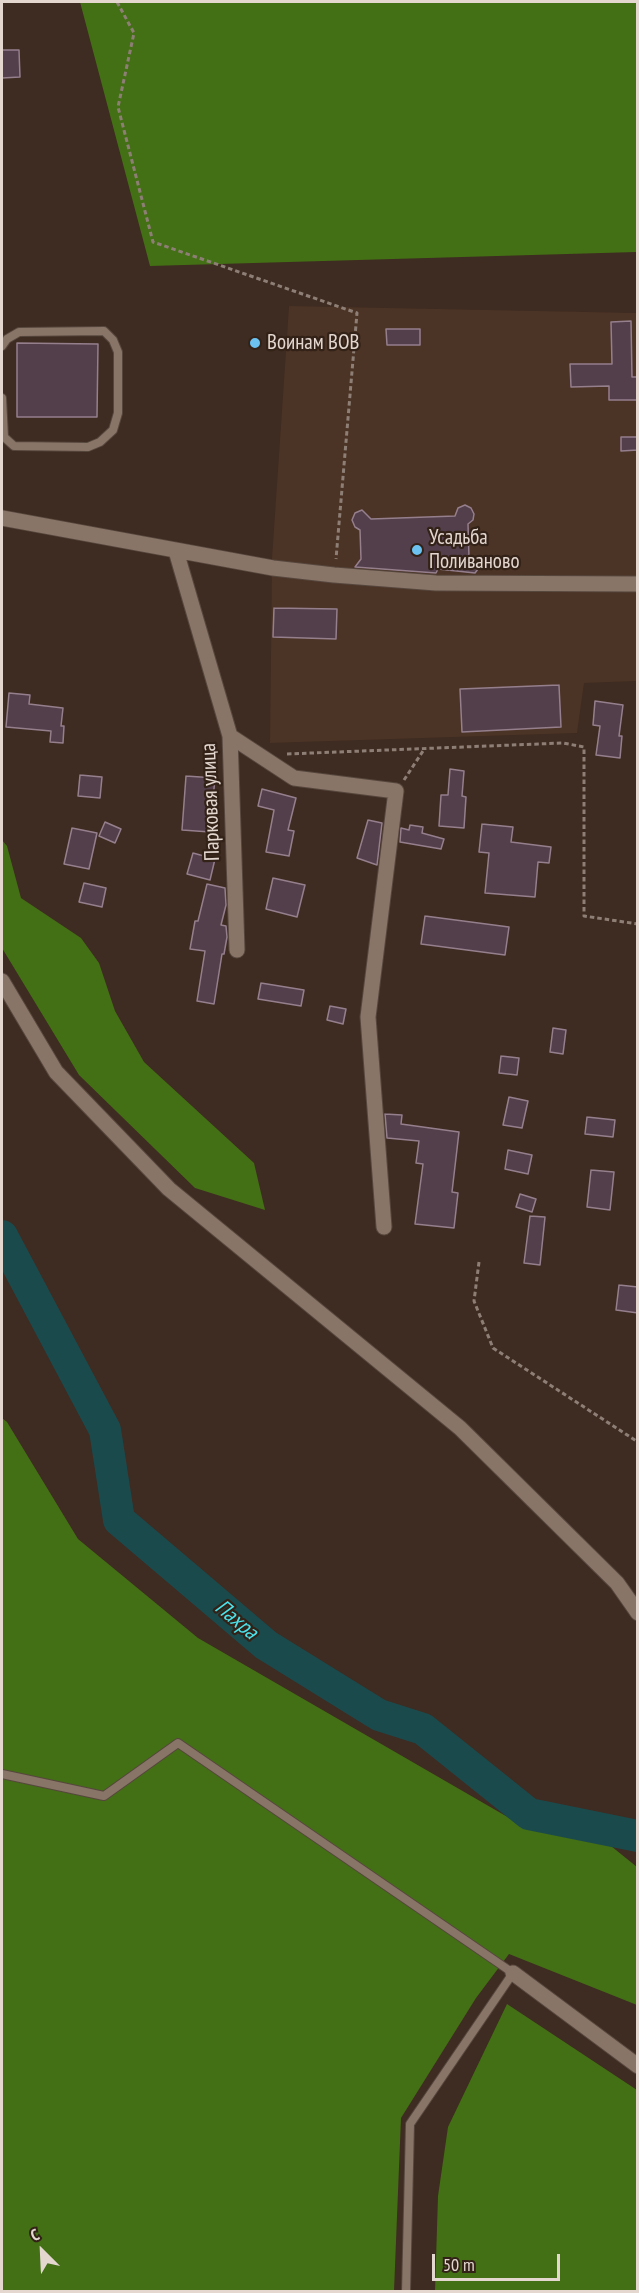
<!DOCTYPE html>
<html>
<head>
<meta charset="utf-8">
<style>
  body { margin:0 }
  #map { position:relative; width:639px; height:2293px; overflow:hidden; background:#3e2b21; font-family:"PT Sans Narrow",sans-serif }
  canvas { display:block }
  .frame { position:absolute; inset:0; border:3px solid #e3d7d0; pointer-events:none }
  .north { position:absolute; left:12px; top:2221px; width:60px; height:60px; -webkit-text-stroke:4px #332217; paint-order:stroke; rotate:336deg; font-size:16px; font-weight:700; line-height:24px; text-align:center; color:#e3d7d0 }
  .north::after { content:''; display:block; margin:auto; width:21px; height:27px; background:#e3d7d0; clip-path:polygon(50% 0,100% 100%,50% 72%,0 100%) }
  .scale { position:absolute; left:432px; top:2254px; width:128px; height:27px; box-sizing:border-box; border:3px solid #e3d7d0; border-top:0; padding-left:8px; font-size:18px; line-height:21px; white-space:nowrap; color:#e3d7d0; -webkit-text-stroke:4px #332217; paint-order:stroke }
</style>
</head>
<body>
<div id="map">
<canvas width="639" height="2293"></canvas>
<div class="frame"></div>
<div class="north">С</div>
<div class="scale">50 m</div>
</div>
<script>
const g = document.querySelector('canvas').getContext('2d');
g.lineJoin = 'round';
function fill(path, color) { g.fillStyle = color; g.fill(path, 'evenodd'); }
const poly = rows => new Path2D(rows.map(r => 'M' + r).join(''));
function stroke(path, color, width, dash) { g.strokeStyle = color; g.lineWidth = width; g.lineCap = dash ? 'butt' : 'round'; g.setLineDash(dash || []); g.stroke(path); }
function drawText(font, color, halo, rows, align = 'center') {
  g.font = font + ' "PT Sans Narrow",sans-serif'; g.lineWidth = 4.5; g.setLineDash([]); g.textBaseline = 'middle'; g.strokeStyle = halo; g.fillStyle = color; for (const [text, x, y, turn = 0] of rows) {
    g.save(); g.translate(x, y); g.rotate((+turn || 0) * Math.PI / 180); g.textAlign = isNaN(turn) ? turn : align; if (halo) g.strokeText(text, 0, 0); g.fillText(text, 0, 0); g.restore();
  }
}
fill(poly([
  [289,306,637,313,637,681,584,683,577,733,270,743,272,558]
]), '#4b3325');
fill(poly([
  [80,2,637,2,637,252,150,266],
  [2,840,7,846,21,898,81,938,99,963,115,1011,144,1062,254,1163,265,1210,195,1188,79,1075,2,948],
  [2,1418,7,1422,78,1539,198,1638,518,1823,611,1846,637,1867,637,2005,509,1954,476,1998,401,2118,394,2291,2,2291],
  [507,2004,637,2090,637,2291,435,2291,438,2196,448,2127]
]), '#436f15');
stroke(poly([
  [2,1236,105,1430,119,1520,266,1645,379,1715,423,1729,529,1814,638,1836]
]), '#1b4a4d', 32);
const building = poly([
  [2,50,19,50,20,77,2,78,2,50],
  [631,321,632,377,638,377,638,400,609,400,609,386,571,387,570,364,612,364,611,322,631,321],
  [386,329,420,329,420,345,387,345,386,329],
  [17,343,98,344,97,417,17,417,17,343],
  [621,437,638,437,638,450,621,451,621,437],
  [465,505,471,508,474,514,473,520,468,524,469,557,474,558,478,569,475,573,438,569,436,573,355,567,361,559,360,530,355,527,352,520,355,513,362,510,371,519,455,516,458,508,465,505],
  [274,608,337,609,336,639,273,637,274,608],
  [559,685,561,727,462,732,460,689,559,685],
  [9,693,30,695,29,704,63,708,61,726,64,726,63,743,50,742,51,731,6,727,9,693],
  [595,701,623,705,619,736,622,736,620,758,596,755,600,726,593,725,595,701],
  [450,769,464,771,462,796,466,797,464,828,439,826,441,795,448,795,450,769],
  [80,775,102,777,100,798,78,796,80,775],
  [186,776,215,778,210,832,182,830,186,776],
  [262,789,296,798,288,830,294,831,289,856,266,852,274,810,258,806,262,789],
  [368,820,382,823,377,865,357,858,368,820],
  [105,822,121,829,115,843,99,836,105,822],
  [482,824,513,827,511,842,551,847,549,863,538,862,535,897,485,893,489,853,479,852,482,824],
  [410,825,423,827,422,833,444,839,441,849,400,842,401,828,409,830,410,825],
  [72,828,97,833,89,869,64,864,72,828],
  [193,853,215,859,210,880,187,874,193,853],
  [273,878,305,885,297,917,266,909,273,878],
  [84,883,106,888,102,907,79,902,84,883],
  [207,884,225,888,226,905,221,925,226,926,227,937,224,954,222,954,214,1004,197,1001,205,951,190,949,195,921,198,921,207,884],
  [425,916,509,927,505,955,421,944,425,916],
  [261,983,304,990,301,1006,258,999,261,983],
  [330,1006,346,1009,343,1024,327,1020,330,1006],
  [553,1028,566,1030,563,1054,550,1052,553,1028],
  [501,1056,519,1058,517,1075,499,1073,501,1056],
  [509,1097,528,1101,522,1128,503,1125,509,1097],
  [385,1114,402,1115,401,1124,459,1132,452,1192,458,1193,454,1228,415,1224,423,1164,416,1163,419,1141,387,1138,385,1114],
  [587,1117,615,1120,613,1137,585,1134,587,1117],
  [508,1150,532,1155,528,1174,505,1169,508,1150],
  [591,1170,614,1172,610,1210,587,1207,591,1170],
  [520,1194,536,1199,532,1212,516,1207,520,1194],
  [530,1216,545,1217,540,1265,524,1263,530,1216],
  [619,1285,638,1287,638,1313,616,1310,619,1285]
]);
fill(building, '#533f4c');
stroke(building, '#957f8d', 1.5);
const lane = poly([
  [2,346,7,339,19,332,104,331,113,340,118,352,118,413,113,430,100,442,88,447,14,446,4,437,2,398],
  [2,1774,104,1796,178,1743,513,1973,410,2124,406,2292]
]);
const street = poly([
  [2,518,273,568,334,575,436,583,638,584],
  [176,551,230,736,237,950],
  [230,736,294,778,396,791,368,1017,384,1227],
  [513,1973,638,2066]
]);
const secondary = poly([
  [2,981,56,1072,169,1189,460,1428,617,1583,638,1613]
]);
stroke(lane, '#56473d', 10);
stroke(street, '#56473d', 17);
stroke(secondary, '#56473d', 17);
stroke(poly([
  [117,2,134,33,118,107,153,242,357,313,336,559],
  [287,754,563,743,584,747,584,916,638,924],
  [404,780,425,748],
  [479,1262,474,1301,493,1348,638,1442]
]), '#8e7f76', 3, [4.5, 3]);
stroke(lane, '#897468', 8);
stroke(street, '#897468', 15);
stroke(secondary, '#897468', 15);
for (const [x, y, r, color] of [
  [255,343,6,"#6cc3f2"],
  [417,550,6,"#6cc3f2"]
]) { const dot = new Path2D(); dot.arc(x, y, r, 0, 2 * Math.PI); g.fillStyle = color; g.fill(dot); stroke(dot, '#332217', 2); }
drawText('21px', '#e3d7d0', '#332217', [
  ["Воинам ВОВ",267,343],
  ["Усадьба",429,538],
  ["Поливаново",429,562]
], 'left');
drawText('21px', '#e3d7d0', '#332217', [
  ["Парковая улица",211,802,-92]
]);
drawText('italic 22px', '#4ae2eb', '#332217', [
  ["Пахра",236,1620,40]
]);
</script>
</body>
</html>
